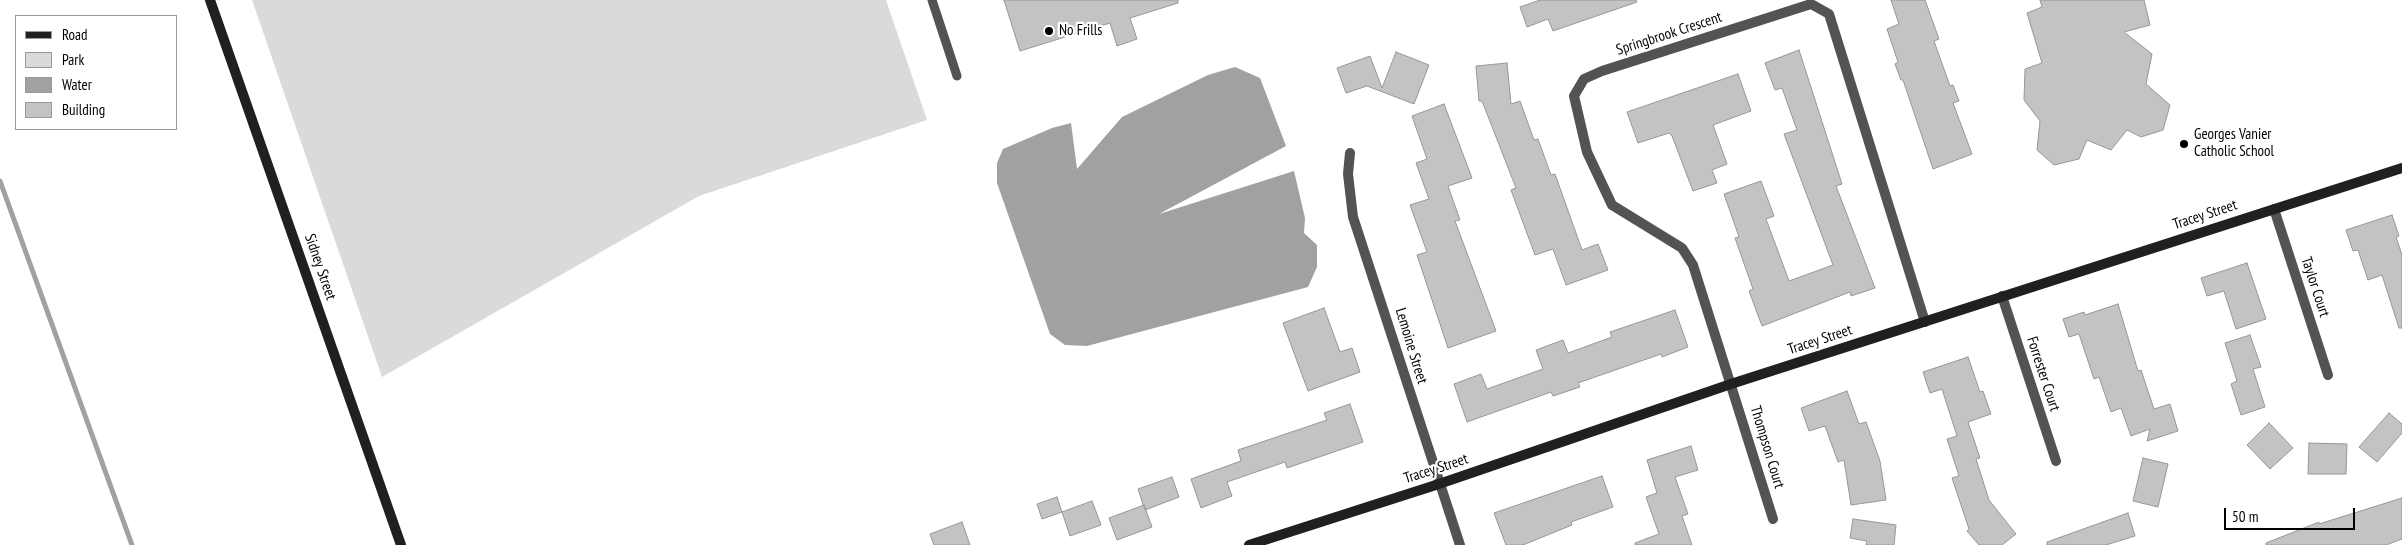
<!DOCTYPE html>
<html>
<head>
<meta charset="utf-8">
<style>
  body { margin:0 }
  #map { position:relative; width:2402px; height:545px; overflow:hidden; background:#fff; font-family:"PT Sans Narrow",sans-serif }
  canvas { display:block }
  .legend { position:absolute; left:15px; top:15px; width:162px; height:115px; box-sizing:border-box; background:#fff; border:1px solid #999; margin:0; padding:6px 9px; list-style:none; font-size:15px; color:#000 }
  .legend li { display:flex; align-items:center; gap:10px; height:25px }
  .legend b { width:25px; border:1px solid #999 }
  .scale { position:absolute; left:2224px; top:508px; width:131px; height:22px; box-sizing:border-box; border:2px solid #000; border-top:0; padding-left:6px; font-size:15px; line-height:18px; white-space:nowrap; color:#000; -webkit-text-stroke:4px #fff; paint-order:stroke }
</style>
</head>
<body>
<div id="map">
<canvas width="2402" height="545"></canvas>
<ul class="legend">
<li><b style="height:6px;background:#202020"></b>Road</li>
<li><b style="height:14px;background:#dadada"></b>Park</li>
<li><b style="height:14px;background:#a1a1a1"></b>Water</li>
<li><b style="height:14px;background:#c3c3c3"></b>Building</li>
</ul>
<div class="scale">50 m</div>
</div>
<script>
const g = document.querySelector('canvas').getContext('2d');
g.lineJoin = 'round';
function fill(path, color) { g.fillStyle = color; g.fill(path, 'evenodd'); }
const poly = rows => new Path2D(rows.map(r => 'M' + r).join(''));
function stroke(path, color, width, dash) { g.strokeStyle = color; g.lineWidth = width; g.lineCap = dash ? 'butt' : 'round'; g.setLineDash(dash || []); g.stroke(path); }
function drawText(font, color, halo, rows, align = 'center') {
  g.font = font + ' "PT Sans Narrow",sans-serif'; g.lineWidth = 4.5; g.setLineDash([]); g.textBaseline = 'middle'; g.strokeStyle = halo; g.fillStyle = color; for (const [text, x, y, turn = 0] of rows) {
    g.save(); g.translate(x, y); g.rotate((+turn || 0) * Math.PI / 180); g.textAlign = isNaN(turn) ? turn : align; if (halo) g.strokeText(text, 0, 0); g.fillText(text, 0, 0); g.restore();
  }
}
fill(poly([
  [252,0,886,0,927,120,699,196,382,377]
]), '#dadada');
fill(poly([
  [1235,67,1260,78,1286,146,1159,214,1294,171,1305,218,1304,233,1317,245,1317,267,1308,287,1087,346,1065,345,1050,334,997,183,997,163,1003,149,1052,128,1071,123,1077,169,1122,117,1208,75]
]), '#a1a1a1');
stroke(poly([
  [0,181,132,545]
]), '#a1a1a1', 5);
const building = poly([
  [1004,0,1178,0,1178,3,1130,18,1137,39,1117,46,1110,23,1020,51,1004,0],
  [1540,0,1636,0,1637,2,1553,31,1548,19,1527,27,1520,7,1540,0],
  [1891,0,1925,0,1939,39,1934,41,1950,86,1953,85,1959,101,1953,103,1972,154,1933,169,1903,80,1901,80,1895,64,1898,62,1887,29,1899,24,1891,0],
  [2040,0,2144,0,2150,25,2124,32,2152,54,2146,84,2170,105,2163,130,2141,137,2127,130,2111,150,2087,140,2079,159,2054,165,2037,150,2040,121,2024,100,2025,69,2042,63,2027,13,2042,7,2040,0],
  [1799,50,1842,184,1836,186,1875,288,1851,296,1850,292,1762,326,1749,291,1753,289,1735,238,1739,237,1724,194,1761,181,1774,216,1766,219,1789,281,1833,265,1784,134,1797,130,1782,88,1775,90,1765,63,1799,50],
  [1396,52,1429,65,1414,104,1367,86,1346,93,1337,68,1370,56,1382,88,1396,52],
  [1507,63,1511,104,1520,101,1534,140,1538,139,1551,175,1555,174,1582,250,1598,244,1608,270,1566,285,1553,249,1535,255,1511,190,1516,188,1482,101,1479,101,1476,66,1507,63],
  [1738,74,1751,111,1713,125,1727,164,1712,170,1717,183,1693,191,1672,136,1669,133,1638,143,1627,112,1738,74],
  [1444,104,1472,178,1448,186,1460,220,1455,221,1496,331,1448,348,1417,255,1427,252,1410,205,1429,199,1416,163,1427,159,1412,116,1444,104],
  [2392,215,2399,236,2396,237,2402,255,2402,328,2399,328,2382,275,2368,280,2358,250,2353,251,2346,230,2392,215],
  [2247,263,2266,319,2236,329,2224,291,2207,296,2201,278,2247,263],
  [2118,304,2138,371,2141,370,2154,409,2170,404,2178,431,2147,441,2150,429,2131,436,2121,408,2111,412,2099,377,2094,379,2079,334,2069,337,2063,319,2084,312,2085,315,2118,304],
  [1324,308,1340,352,1352,348,1360,372,1308,391,1283,323,1324,308],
  [1675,310,1688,347,1662,357,1661,354,1578,383,1580,387,1553,396,1551,392,1467,422,1454,384,1481,374,1487,389,1543,369,1536,350,1563,340,1568,353,1612,337,1610,332,1675,310],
  [2250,335,2261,367,2253,369,2265,407,2241,415,2231,384,2237,381,2225,343,2250,335],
  [1968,357,1980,392,1983,391,1991,414,1968,422,1980,458,1976,459,1989,500,2016,534,2002,545,1979,545,1967,531,1969,529,1952,478,1959,476,1947,439,1957,436,1942,389,1930,393,1923,372,1968,357],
  [1847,391,1859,424,1866,422,1880,461,1886,500,1851,505,1844,460,1838,462,1825,426,1809,431,1801,408,1847,391],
  [1350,404,1363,442,1287,468,1285,462,1227,482,1232,496,1201,508,1191,479,1241,461,1238,450,1327,420,1324,413,1350,404],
  [2389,413,2402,424,2402,433,2377,462,2359,447,2389,413],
  [2269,423,2293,448,2270,469,2247,445,2269,423],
  [2309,443,2347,444,2346,474,2308,474,2309,443],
  [1691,446,1698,470,1675,477,1688,514,1682,516,1692,545,1635,545,1635,543,1659,534,1646,497,1657,493,1647,460,1691,446],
  [2143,458,2168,464,2158,507,2133,501,2143,458],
  [1602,476,1613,507,1571,522,1572,525,1523,545,1506,545,1494,513,1602,476],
  [1172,477,1179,497,1145,510,1138,489,1172,477],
  [1057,497,1062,512,1042,519,1037,504,1057,497],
  [2402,498,2402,539,2386,545,2266,545,2266,543,2319,522,2319,524,2402,498],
  [1092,501,1101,525,1070,536,1062,512,1092,501],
  [1144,505,1152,527,1117,540,1109,518,1144,505],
  [2128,513,2135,536,2106,545,2047,545,2047,542,2128,513],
  [1853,519,1896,525,1894,545,1866,545,1867,541,1850,538,1853,519],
  [962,522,970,545,934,545,930,534,962,522]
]);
fill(building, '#c3c3c3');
stroke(building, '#979797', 1);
stroke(poly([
  [932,0,957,76]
]), '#535353', 9);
stroke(poly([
  [1350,153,1348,174,1353,217,1460,545],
  [2274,209,2328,375],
  [2002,296,2056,461],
  [1773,519,1693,265,1682,248,1612,205,1587,152,1574,96,1584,79,1602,71,1811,4,1829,14,1925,322]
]), '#535353', 10);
stroke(poly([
  [210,0,401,545],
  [1249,545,1439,484,1731,384,2402,168]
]), '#202020', 10);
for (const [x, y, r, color] of [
  [1049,31,5,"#000"],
  [2184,144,5,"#000"]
]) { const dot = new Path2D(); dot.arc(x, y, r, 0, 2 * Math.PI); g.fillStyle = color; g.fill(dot); stroke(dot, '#fff', 2); }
drawText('15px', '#000', '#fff', [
  ["No Frills",1059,31],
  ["Georges Vanier",2194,135],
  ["Catholic School",2194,152]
], 'left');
drawText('15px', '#000', '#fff', [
  ["Springbrook Crescent",1669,34,-18],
  ["Tracey Street",2205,215,-18],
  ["Sidney Street",320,267,71],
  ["Taylor Court",2315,287,72],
  ["Tracey Street",1820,340,-18],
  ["Lemoine Street",1411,346,73],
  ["Forrester Court",2043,374,72],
  ["Thompson Court",1767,447,73],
  ["Tracey Street",1436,469,-18]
]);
</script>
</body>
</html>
